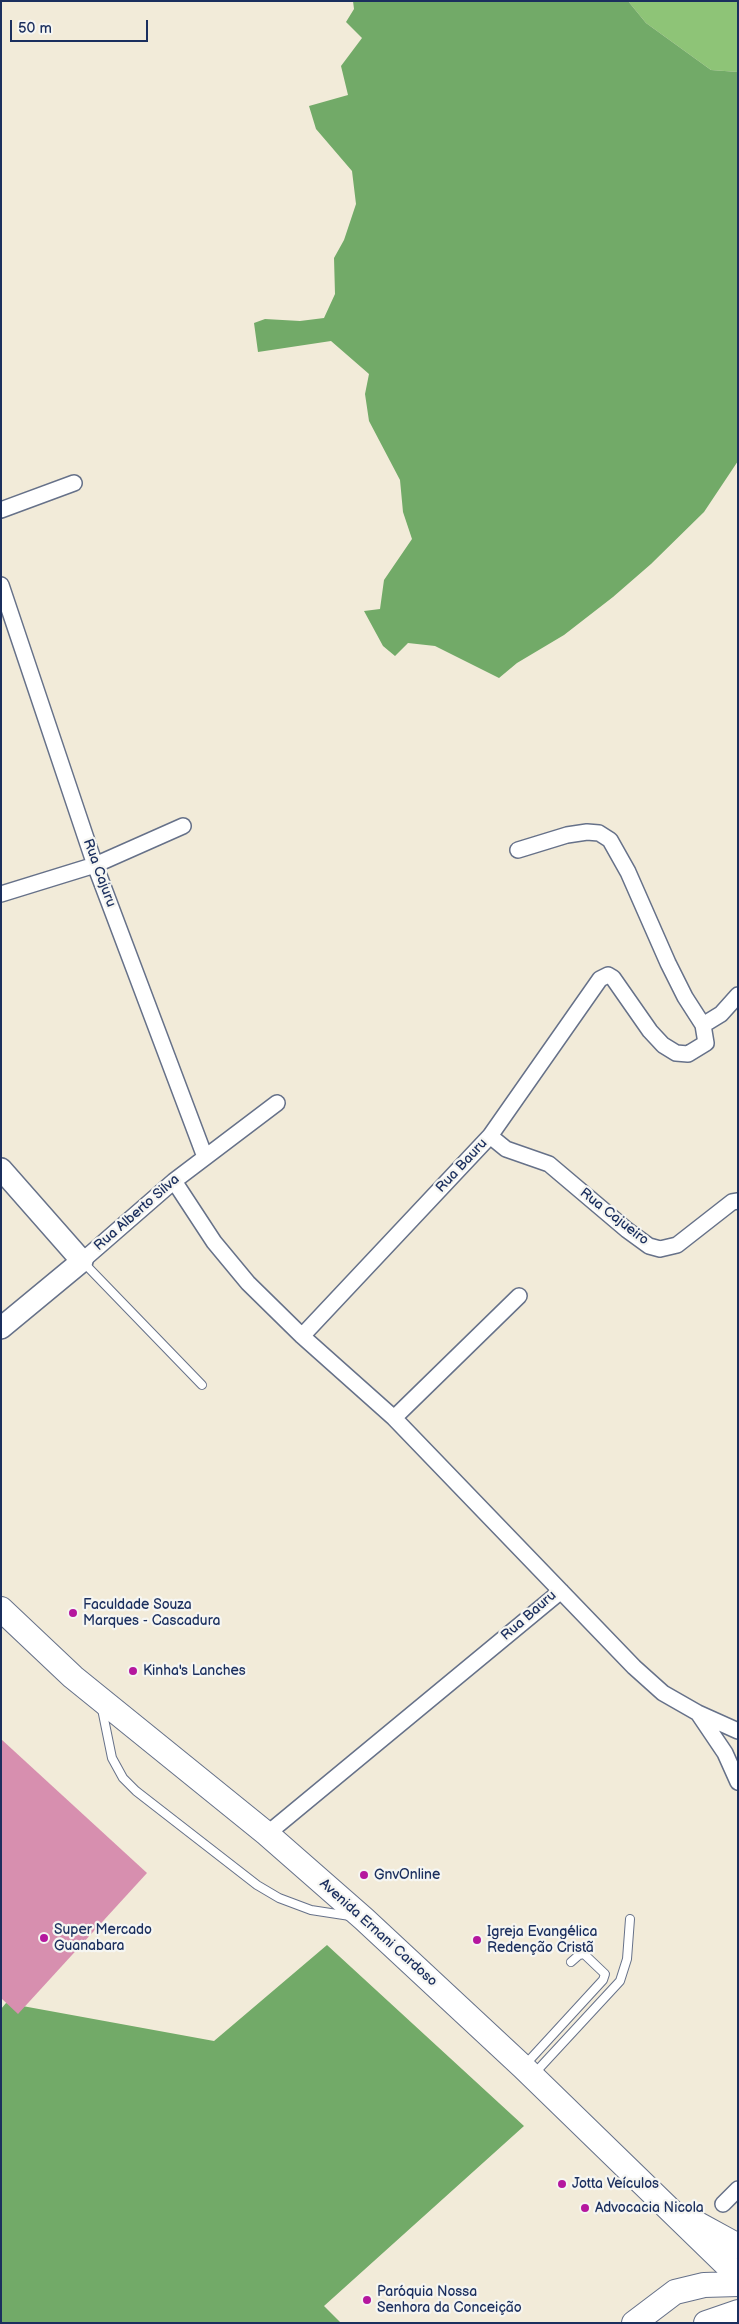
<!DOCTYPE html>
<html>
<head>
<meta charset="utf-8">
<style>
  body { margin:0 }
  #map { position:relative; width:739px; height:2324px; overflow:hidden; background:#f2ebd9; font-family:"Balsamiq Sans",sans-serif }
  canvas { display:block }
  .frame { position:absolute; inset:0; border:2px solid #1b2f5e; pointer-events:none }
  .scale { position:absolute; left:10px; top:20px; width:138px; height:22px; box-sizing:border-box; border:2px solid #1b2f5e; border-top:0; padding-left:6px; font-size:15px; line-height:18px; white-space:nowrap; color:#1b2f5e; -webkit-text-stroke:4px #f6f6f2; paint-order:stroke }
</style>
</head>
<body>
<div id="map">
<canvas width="739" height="2324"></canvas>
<div class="frame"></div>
<div class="scale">50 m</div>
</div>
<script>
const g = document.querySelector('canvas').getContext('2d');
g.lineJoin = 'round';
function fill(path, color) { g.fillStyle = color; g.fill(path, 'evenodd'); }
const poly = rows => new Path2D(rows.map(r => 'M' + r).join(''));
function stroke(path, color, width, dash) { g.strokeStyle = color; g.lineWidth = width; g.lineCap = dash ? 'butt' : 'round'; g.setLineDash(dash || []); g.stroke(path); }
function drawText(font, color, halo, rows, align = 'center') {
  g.font = font + ' "Balsamiq Sans",sans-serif'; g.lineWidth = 4.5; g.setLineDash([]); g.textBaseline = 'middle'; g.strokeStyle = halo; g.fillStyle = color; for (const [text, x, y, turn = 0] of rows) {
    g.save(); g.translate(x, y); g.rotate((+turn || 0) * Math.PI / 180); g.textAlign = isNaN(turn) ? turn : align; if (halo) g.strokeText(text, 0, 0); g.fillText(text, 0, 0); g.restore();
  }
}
fill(poly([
  [628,1,738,1,738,72,711,70,646,23]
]), '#8ec477');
fill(poly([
  [353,1,628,1,646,23,711,70,738,72,738,461,704,512,651,564,613,597,564,635,517,663,499,678,435,646,408,643,395,656,383,646,364,611,380,609,384,580,412,539,403,512,400,480,369,421,365,394,369,374,331,341,258,352,254,323,265,319,300,321,324,318,335,294,334,258,344,240,356,204,352,171,316,129,309,106,348,95,341,66,362,38,346,22,354,9],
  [327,1945,524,2126,324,2306,341,2323,1,2323,1,2009,6,2003,214,2041]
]), '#72aa68');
fill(poly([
  [1,1739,147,1873,18,2014,1,1998]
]), '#d78faf');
const lane = poly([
  [83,1262,202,1385],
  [102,1709,112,1758,123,1778,136,1791,257,1885,279,1898,311,1910,350,1916],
  [524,2066,603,1980,605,1974,584,1954,579,1955,571,1962],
  [533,2075,620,1981,627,1959,630,1919]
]);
const street = poly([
  [1,510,74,483],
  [1,585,95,865,205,1157],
  [1,894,95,865,183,826],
  [703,1025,721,1014,738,995],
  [490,1136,506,1149,549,1164,627,1230,649,1246,660,1249,677,1245,732,1202,738,1201],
  [174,1181,214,1242,248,1283,302,1336,394,1418,634,1667,663,1693,698,1713,738,1731],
  [82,1261,174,1181,277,1103],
  [302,1336,490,1136,600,979,608,975,613,978,650,1031,663,1045,676,1053,688,1054,706,1043,703,1025,685,997,668,963,628,872,610,840,599,833,587,832,567,835,518,850],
  [394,1418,519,1296],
  [698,1713,725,1753,738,1782],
  [267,1834,561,1591],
  [723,2204,738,2189]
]);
const secondary = poly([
  [1,1169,82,1261,1,1328]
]);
const primary = poly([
  [1,1609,73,1677,267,1834,364,1919,523,2067,738,2276],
  [696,2223,738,2246],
  [634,2323,675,2292,704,2285,738,2284],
  [706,2323,738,2312]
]);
stroke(lane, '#667189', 10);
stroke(street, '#667189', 18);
stroke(secondary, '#667189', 24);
stroke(primary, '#667189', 26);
stroke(lane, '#fff', 8);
stroke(street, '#fff', 15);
stroke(secondary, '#fff', 21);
stroke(primary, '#fff', 24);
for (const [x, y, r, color] of [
  [73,1613,5,"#b5179e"],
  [133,1671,5,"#b5179e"],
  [364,1875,5,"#b5179e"],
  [44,1938,5,"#b5179e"],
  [477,1940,5,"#b5179e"],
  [562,2184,5,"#b5179e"],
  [585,2208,5,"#b5179e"],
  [367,2300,5,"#b5179e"]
]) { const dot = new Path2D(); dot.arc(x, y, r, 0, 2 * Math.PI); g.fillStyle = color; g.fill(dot); stroke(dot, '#f6f6f2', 2); }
drawText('14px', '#1b2f5e', '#f6f6f2', [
  ["Rua Cajuru",99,873,70],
  ["Rua Bauru",462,1166,-47],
  ["Rua Alberto Silva",137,1213,-41],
  ["Rua Cajueiro",614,1217,38],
  ["Rua Bauru",529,1616,-41],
  ["Avenida Ernani Cardoso",378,1933,42]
]);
drawText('14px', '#1b2f5e', '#f6f6f2', [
  ["Faculdade Souza",83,1605],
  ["Marques - Cascadura",83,1621],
  ["Kinha's Lanches",143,1671],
  ["GnvOnline",374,1875],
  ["Super Mercado",54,1930],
  ["Guanabara",54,1946],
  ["Igreja Evangélica",487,1932],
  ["Redenção Cristã",487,1948],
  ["Jotta Veículos",572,2184],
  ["Advocacia Nicola",595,2208],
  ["Paróquia Nossa",377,2292],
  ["Senhora da Conceição",377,2308]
], 'left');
</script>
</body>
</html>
